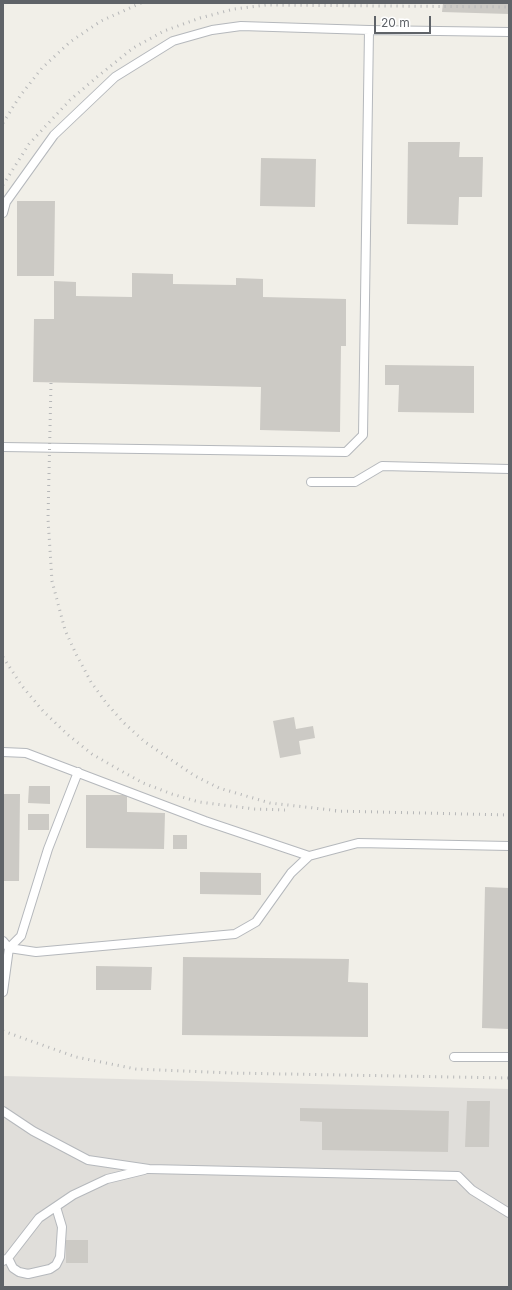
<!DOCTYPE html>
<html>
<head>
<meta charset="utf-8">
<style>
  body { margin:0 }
  #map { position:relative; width:512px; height:1290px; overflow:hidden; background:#f1efe8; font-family:Inter,sans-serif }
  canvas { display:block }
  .frame { position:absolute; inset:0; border:4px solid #5f6368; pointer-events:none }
  .scale { position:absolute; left:374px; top:16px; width:57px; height:18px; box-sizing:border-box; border:2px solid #5f6368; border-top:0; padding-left:5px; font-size:12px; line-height:14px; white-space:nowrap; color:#5f6368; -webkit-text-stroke:3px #fff; paint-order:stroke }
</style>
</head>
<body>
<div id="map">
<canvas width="512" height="1290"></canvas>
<div class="frame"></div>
<div class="scale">20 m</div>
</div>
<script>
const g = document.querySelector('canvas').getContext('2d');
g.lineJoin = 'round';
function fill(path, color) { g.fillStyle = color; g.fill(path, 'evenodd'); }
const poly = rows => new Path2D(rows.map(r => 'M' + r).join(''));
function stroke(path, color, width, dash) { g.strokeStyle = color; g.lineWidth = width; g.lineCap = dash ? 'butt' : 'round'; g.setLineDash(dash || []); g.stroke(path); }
fill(poly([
  [3,1076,509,1089,509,1287,3,1287]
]), '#e0deda');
fill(poly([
  [443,3,509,3,509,14,442,12],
  [408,142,460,142,459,157,483,157,482,197,459,197,458,225,407,224],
  [261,158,316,159,315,207,260,206],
  [17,201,55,201,54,276,17,276],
  [132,273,173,274,173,284,236,285,236,278,263,279,263,297,346,299,346,346,341,346,340,432,260,430,261,387,33,382,34,319,54,319,54,281,76,282,76,296,132,297],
  [385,365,474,366,474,413,398,412,399,385,385,385],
  [294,717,296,729,313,726,315,738,299,741,301,754,280,758,273,721],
  [29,786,50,786,50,804,28,803],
  [3,794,20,794,19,881,3,881],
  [86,795,127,795,127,812,165,813,164,849,86,848],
  [28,814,49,814,49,830,28,830],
  [173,835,187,835,187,849,173,849],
  [200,872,261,873,261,895,200,894],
  [485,887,509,888,509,1029,482,1028],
  [183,957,349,959,348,982,368,983,368,1037,182,1035],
  [96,966,152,967,151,990,96,990],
  [467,1101,490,1101,489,1147,465,1147],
  [300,1108,449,1111,448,1152,322,1150,322,1122,300,1121],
  [66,1240,88,1240,88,1263,66,1263]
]), '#cccac5');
const lane = poly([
  [3,213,6,202,54,135,115,77,173,41,212,30,241,26,369,30,509,32],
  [3,447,346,452,363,435,369,30],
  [311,482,355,482,382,466,509,469],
  [3,752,26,753,205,821,309,856],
  [3,941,9,948,3,992],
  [9,948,36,952,235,934,256,922,291,873,309,856,358,843,509,846],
  [9,948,21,936,48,849,78,772],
  [454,1057,509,1057],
  [3,1111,33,1131,88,1160,149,1169,458,1176,472,1190,509,1213],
  [8,1258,13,1268,19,1272,28,1274,50,1269,56,1265,60,1257,62,1227,56,1207],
  [3,1261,8,1258,39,1218,73,1195,107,1179,144,1170]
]);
stroke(lane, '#b5b8bc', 10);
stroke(lane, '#fff', 8);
stroke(poly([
  [3,123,20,96,42,68,70,42,101,21,141,3],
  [3,185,29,144,70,100,97,77,133,48,164,31,200,18,234,9,266,5,509,7],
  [51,383,48,519,52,581,65,630,76,654,91,682,107,704,124,723,145,742,195,776,219,788,270,803,340,811],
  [3,657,22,686,43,711,67,734,92,754,116,768,143,783,172,794,199,802,255,809,285,810],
  [335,811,509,815],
  [3,1031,76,1057,136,1069,230,1073,509,1078]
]), '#b6b7b8', 3, [1, 5]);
</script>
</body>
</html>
